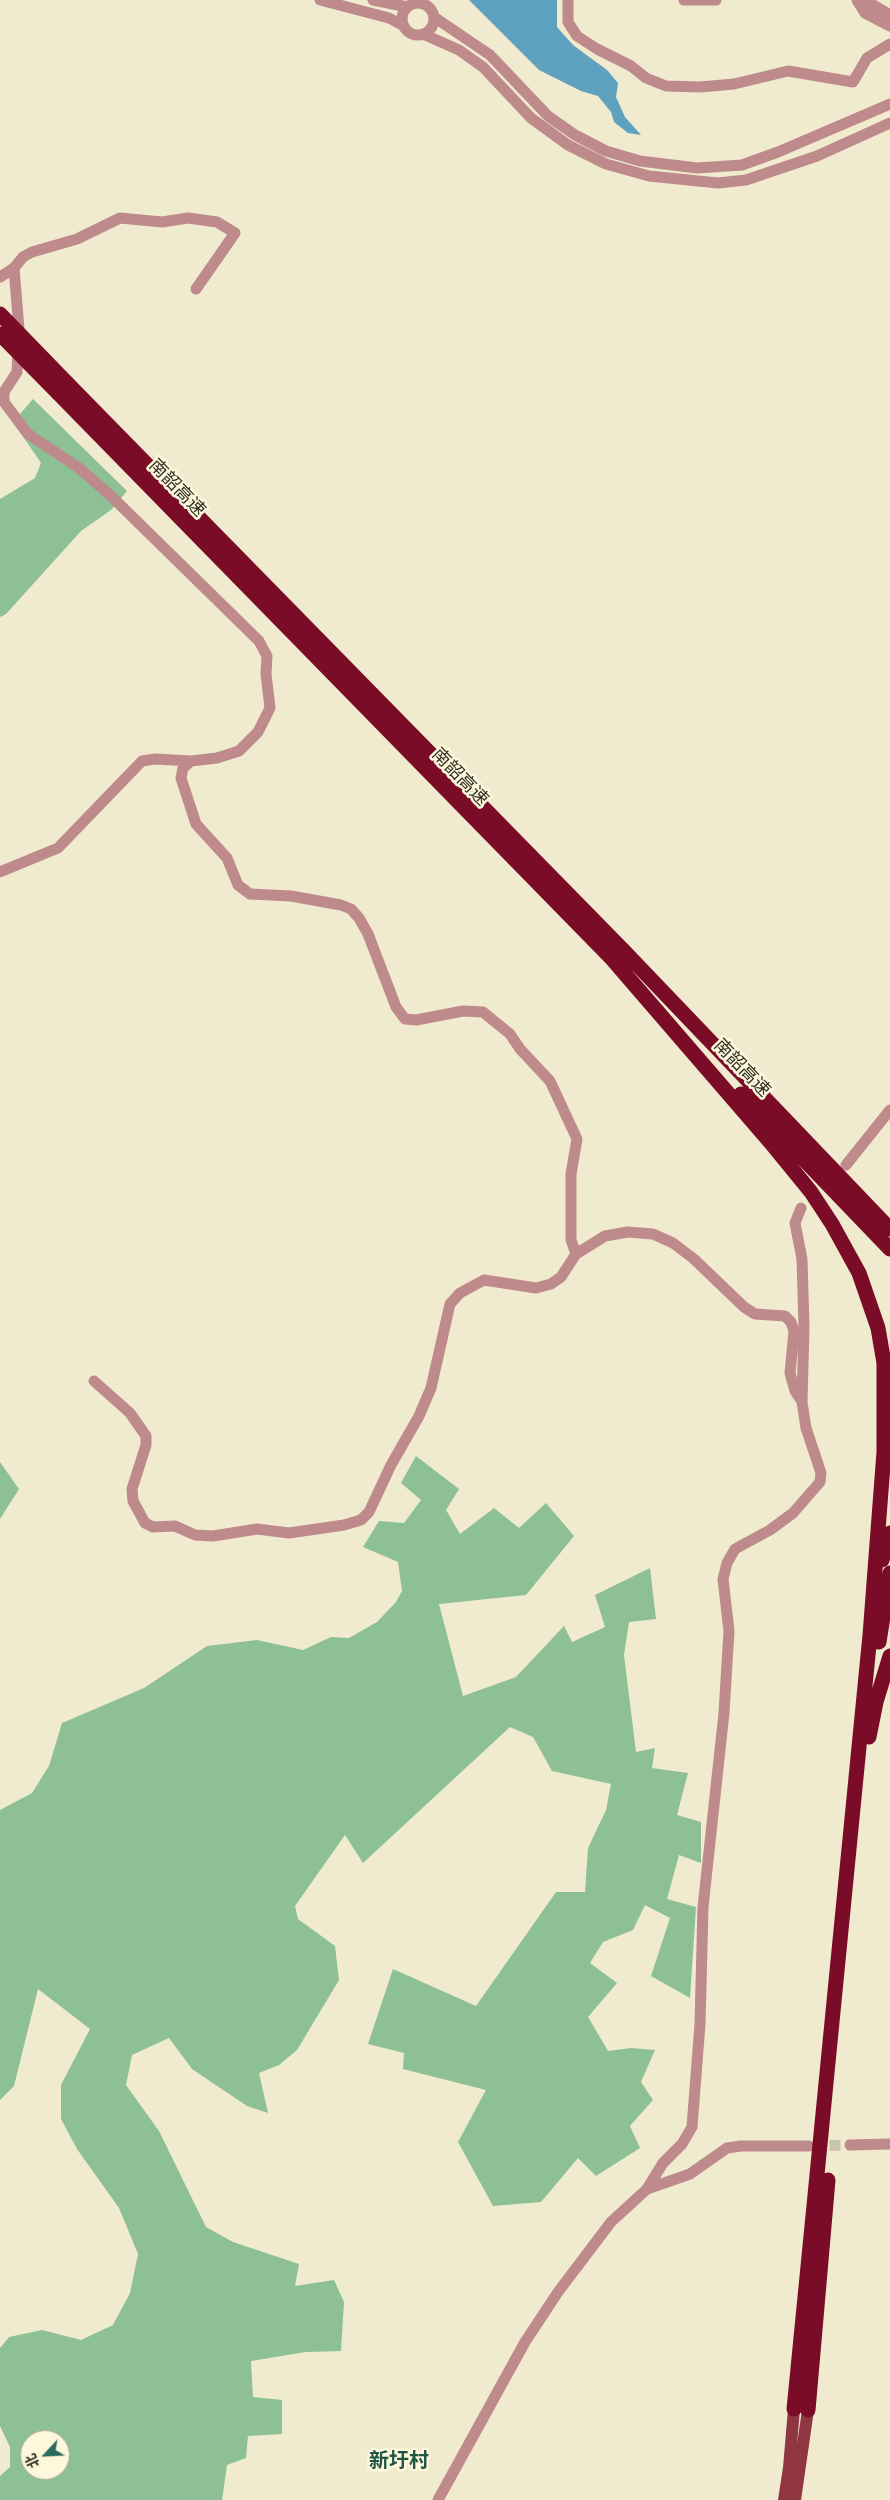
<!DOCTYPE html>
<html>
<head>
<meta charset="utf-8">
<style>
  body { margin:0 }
  #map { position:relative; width:890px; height:2500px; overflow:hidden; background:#f0ebcf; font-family:"PT Sans Narrow","Noto Sans SC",sans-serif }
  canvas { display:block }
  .north { position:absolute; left:20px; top:2430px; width:50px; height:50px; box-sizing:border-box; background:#fdf8dc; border:1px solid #aba792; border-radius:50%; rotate:245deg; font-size:14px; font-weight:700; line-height:20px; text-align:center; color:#2f2d22 }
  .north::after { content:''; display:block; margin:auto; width:18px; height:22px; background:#2b6d5d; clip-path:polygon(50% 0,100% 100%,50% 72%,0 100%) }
</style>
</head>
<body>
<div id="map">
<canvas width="890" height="2500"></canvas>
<div class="north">北</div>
</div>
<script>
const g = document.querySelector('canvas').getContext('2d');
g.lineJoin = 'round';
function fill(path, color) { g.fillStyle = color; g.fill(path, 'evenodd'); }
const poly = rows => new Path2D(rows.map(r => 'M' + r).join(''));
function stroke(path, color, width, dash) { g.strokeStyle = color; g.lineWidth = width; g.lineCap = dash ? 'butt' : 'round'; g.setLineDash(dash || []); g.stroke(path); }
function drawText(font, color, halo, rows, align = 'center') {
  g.font = font + ' "PT Sans Narrow","Noto Sans SC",sans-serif'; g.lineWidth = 5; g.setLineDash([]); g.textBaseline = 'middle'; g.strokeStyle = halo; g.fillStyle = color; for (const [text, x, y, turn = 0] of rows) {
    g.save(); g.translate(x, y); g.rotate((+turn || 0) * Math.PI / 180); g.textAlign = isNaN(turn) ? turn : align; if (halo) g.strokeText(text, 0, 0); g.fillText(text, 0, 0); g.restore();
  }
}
fill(poly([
  [33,399,127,491,111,510,81,531,6,614,0,617,0,499,35,478,41,463,13,422],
  [416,1456,459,1489,446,1510,460,1534,494,1508,519,1528,546,1503,574,1536,526,1595,439,1604,463,1696,516,1677,564,1626,572,1642,605,1627,595,1595,650,1568,656,1619,629,1622,624,1655,636,1752,655,1748,652,1768,688,1773,677,1815,701,1822,701,1863,679,1855,667,1899,696,1907,690,1998,651,1976,670,1918,645,1905,633,1930,603,1942,590,1963,617,1983,588,2017,608,2051,631,2048,655,2050,641,2082,653,2100,630,2126,640,2148,596,2176,578,2158,541,2202,493,2206,458,2142,486,2090,403,2069,404,2053,368,2044,393,1969,476,2006,556,1892,585,1892,588,1848,606,1810,611,1784,552,1771,533,1737,510,1727,363,1863,345,1835,295,1906,298,1919,335,1946,339,1980,297,2050,279,2065,259,2073,268,2113,247,2106,192,2069,169,2038,132,2055,126,2085,159,2131,206,2227,233,2242,299,2264,295,2286,334,2280,344,2302,341,2351,306,2352,251,2361,253,2397,282,2400,282,2434,248,2436,246,2458,227,2465,222,2500,0,2500,0,2476,10,2467,10,2447,0,2426,0,2348,9,2337,42,2330,81,2340,113,2325,130,2293,138,2254,119,2208,77,2149,61,2119,61,2085,90,2029,38,1989,14,2086,0,2100,0,1810,32,1793,49,1766,62,1723,144,1688,207,1646,257,1640,303,1650,331,1637,349,1638,377,1622,396,1602,402,1591,398,1562,363,1547,379,1521,404,1523,421,1500,401,1483],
  [30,2440,60,2440,60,2470,30,2470],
  [0,1462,19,1489,0,1519]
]), '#8dc095');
fill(poly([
  [469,0,557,0,557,27,573,45,607,70,618,83,616,97,625,117,641,135,628,133,614,122,611,112,598,96,581,91,539,70]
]), '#5fa2bf');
stroke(poly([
  [813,2146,850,2145]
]), '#c9c5ac', 11, [11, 5.5]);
stroke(poly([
  [320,0,389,18,404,26],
  [373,0,408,7],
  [568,0,568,22,577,36,597,49,631,66,646,78,666,86,700,87,734,84,788,71,853,82,867,58,890,44],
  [684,0,716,0],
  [857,0,865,13,890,26],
  [865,0,890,15],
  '402 19a16 16 0 1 1 32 0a16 16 0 1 1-32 0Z',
  [434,17,490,55,548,116,575,135,606,151,640,161,697,168,742,165,778,152,890,104],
  [423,34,459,50,483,67,531,118,568,145,606,164,649,176,718,183,746,180,817,156,890,123],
  [0,277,14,268],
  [196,289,235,233,217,222,188,218,162,222,120,218,77,239,32,252,23,257,14,268,19,329,17,372,4,392,4,402,28,434,79,468,110,495,259,641,267,656,266,674,270,708,258,732,239,751,217,758,191,761,183,768,181,778,196,824,227,858,238,885,250,894,291,896,341,905,351,909,359,918,368,934,396,1007,405,1019,416,1020,463,1011,483,1012,510,1034,520,1049,550,1081,577,1139,571,1174,571,1240,576,1254],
  [0,872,58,848,142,761,155,759,191,761],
  [846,1165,890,1110],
  [94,1381,130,1413,146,1436,146,1445,132,1489,133,1501,145,1523,153,1527,175,1526,195,1535,213,1536,257,1529,289,1533,344,1525,361,1520,369,1512,391,1465,419,1416,431,1388,450,1304,460,1293,484,1280,536,1288,551,1284,561,1277,576,1254,605,1236,628,1232,653,1234,673,1243,694,1259,744,1307,755,1314,785,1316,791,1322,794,1331,790,1373,795,1391,801,1400],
  [850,2145,890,2144],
  [647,2189,690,2174,727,2148,741,2146,809,2146],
  [438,2500,525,2342,558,2292,611,2222,647,2189,663,2163,682,2144,692,2127,700,2024,703,1907,724,1713,729,1631,723,1579,727,1563,735,1549,770,1530,793,1513,820,1482,821,1473,806,1428,802,1402,804,1327,802,1259,795,1223,801,1208]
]), '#be8a8c', 11);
stroke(poly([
  [784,2500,789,2468,794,2409],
  [795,2500,808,2410]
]), '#8f3641', 12);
stroke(poly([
  [67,383,623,950,890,1229],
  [58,393,620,967],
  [613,960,771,1143,811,1192,832,1224,859,1273,878,1328,884,1363,884,1452,870,1635,794,2409],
  [741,1094,890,1249],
  [882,1560,890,1533],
  [879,1642,890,1573],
  [869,1737,876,1702,890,1656],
  [808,2410,828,2180]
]), '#7b0c27', 15);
stroke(poly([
  [0,314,67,383],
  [0,334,58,393]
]), '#7b0c27', 15);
drawText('18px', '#2f2d22', '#fdf8dc', [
  ["南韶高速",177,488,46],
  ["南韶高速",460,777,46],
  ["南韶高速",742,1068,46]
]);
drawText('bold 20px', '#205548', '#fdf8dc', [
  ["新圩村",399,2461]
]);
</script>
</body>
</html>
